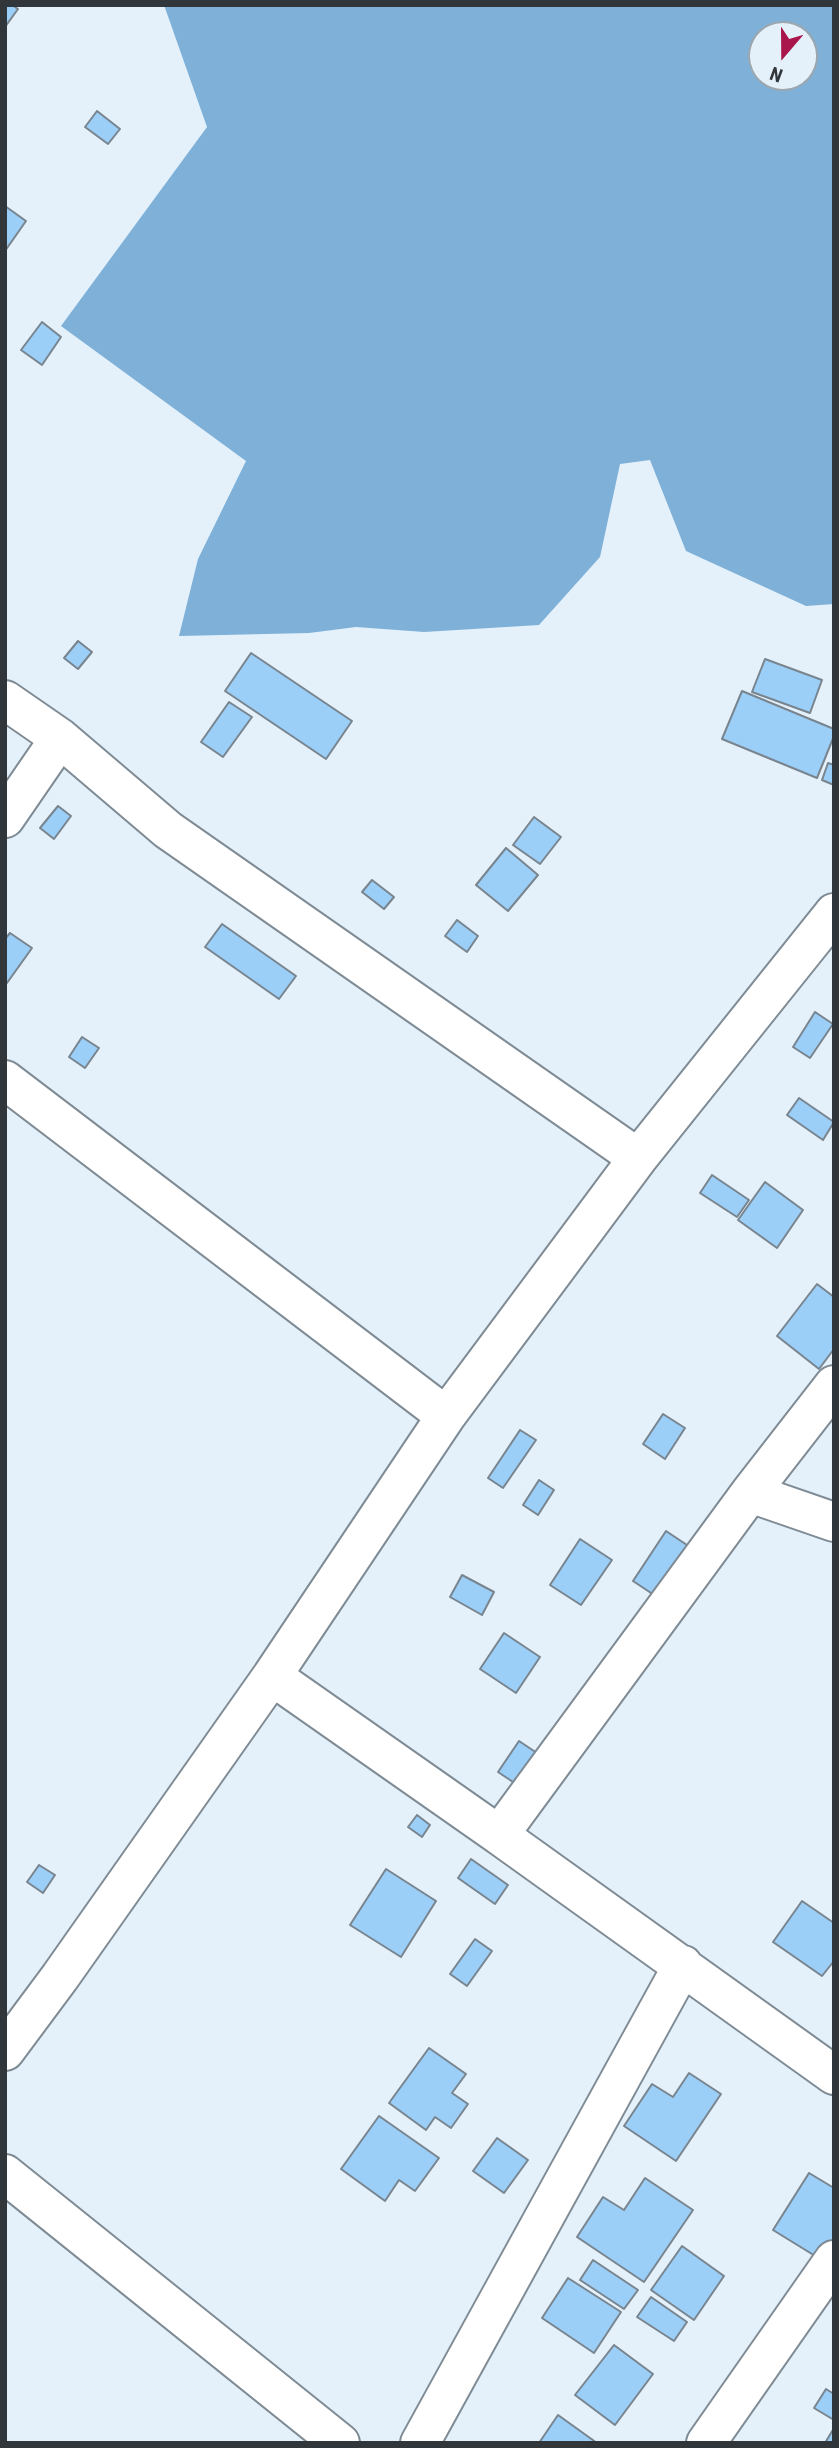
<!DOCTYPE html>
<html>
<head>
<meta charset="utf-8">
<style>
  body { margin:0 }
  #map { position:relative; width:839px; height:2448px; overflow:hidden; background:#e4f1fb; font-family:"Roboto Condensed",sans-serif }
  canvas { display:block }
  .frame { position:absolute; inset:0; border:7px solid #31363a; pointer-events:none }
  .north { position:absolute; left:748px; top:21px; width:70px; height:70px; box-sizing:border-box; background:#e4f1fb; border:2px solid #9ca6ae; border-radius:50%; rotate:200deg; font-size:19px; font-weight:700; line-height:28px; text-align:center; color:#31363a }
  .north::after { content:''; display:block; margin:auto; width:24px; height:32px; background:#a9164b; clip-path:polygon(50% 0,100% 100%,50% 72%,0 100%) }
</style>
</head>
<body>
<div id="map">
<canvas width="839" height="2448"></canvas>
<div class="frame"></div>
<div class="north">N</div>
</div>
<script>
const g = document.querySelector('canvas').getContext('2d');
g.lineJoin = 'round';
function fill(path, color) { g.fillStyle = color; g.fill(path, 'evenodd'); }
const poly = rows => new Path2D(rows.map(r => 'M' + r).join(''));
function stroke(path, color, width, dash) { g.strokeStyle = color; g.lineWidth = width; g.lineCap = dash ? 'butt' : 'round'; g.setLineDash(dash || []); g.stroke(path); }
fill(poly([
  [164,5,834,5,834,604,806,606,686,551,650,460,620,464,600,557,539,625,424,632,356,627,309,633,179,636,198,559,246,461,61,326,207,127],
  [762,35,804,35,804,77,762,77]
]), '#7eb0d8');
const building = poly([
  [5,5,12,5,18,9,5,27,5,5],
  [97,111,120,129,108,144,85,127,97,111],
  [5,206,26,221,5,251,5,206],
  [42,322,61,337,42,365,21,350,42,322],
  [78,641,92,652,78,669,64,658,78,641],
  [251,653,352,721,326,759,225,691,251,653],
  [765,659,822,680,810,713,752,692,765,659],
  [742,691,834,729,834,736,817,778,722,739,742,691],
  [229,702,252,717,223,757,201,742,229,702],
  [828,763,834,765,834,785,822,780,828,763],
  [58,806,71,816,54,839,40,828,58,806],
  [534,817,561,837,540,864,513,845,534,817],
  [506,848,538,875,508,911,476,885,506,848],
  [372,880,394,897,384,909,362,892,372,880],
  [457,920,478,936,467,952,445,936,457,920],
  [222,924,296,976,279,999,205,947,222,924],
  [10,933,32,948,7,983,5,982,5,939,10,933],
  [815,1012,833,1024,810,1058,793,1047,815,1012],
  [82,1037,99,1048,85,1068,69,1057,82,1037],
  [799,1098,834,1122,823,1140,787,1115,799,1098],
  [712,1175,749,1200,737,1217,700,1193,712,1175],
  [765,1182,803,1210,777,1248,738,1220,765,1182],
  [817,1284,834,1297,834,1349,819,1369,777,1336,817,1284],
  [663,1414,685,1428,665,1459,643,1444,663,1414],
  [520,1430,536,1440,503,1488,488,1478,520,1430],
  [539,1480,554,1490,538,1515,523,1505,539,1480],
  [666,1531,693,1549,660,1599,633,1581,666,1531],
  [580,1539,612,1560,581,1605,550,1585,580,1539],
  [462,1575,494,1592,482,1615,450,1597,462,1575],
  [504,1633,540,1657,516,1693,480,1669,504,1633],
  [519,1741,546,1759,525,1790,498,1772,519,1741],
  [417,1815,430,1825,422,1837,408,1827,417,1815],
  [471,1859,508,1885,495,1904,458,1878,471,1859],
  [39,1865,55,1875,43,1893,27,1882,39,1865],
  [386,1869,436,1901,401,1957,350,1925,386,1869],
  [802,1901,834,1923,834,1961,822,1976,773,1942,802,1901],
  [475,1939,492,1951,467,1986,450,1974,475,1939],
  [429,2048,466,2074,452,2093,468,2104,451,2128,435,2117,426,2130,389,2103,429,2048],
  [689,2073,721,2094,676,2161,624,2126,652,2084,673,2097,689,2073],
  [379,2116,439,2158,415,2191,399,2180,385,2201,341,2169,379,2116],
  [497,2138,528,2160,504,2193,473,2171,497,2138],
  [809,2173,834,2188,834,2238,820,2259,773,2230,809,2173],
  [645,2178,693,2210,644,2282,577,2237,603,2197,624,2210,645,2178],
  [682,2246,724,2276,694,2320,651,2290,682,2246],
  [593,2260,638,2290,624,2309,580,2280,593,2260],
  [568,2278,621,2312,594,2353,542,2318,568,2278],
  [651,2297,687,2322,674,2341,637,2317,651,2297],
  [614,2345,653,2374,615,2425,575,2395,614,2345],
  [826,2389,834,2394,834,2420,814,2408,826,2389],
  [558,2415,597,2443,539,2443,558,2415],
  [834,2428,834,2443,825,2443,834,2428]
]);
fill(building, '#9ccff8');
stroke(building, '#78848e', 2);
const minor = poly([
  [5,700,60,738,168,830,638,1158],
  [5,818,60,738],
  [5,1080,446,1416],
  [834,1385,750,1493,499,1835,834,2075],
  [750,1493,834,1522],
  [272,1676,499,1835],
  [5,2051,60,1977,272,1676,446,1416,638,1158,834,913],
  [5,2174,340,2443],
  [420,2443,683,1965],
  [706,2443,834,2260]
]);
stroke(minor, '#7f8b94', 42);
stroke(minor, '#fff', 38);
</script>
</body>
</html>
